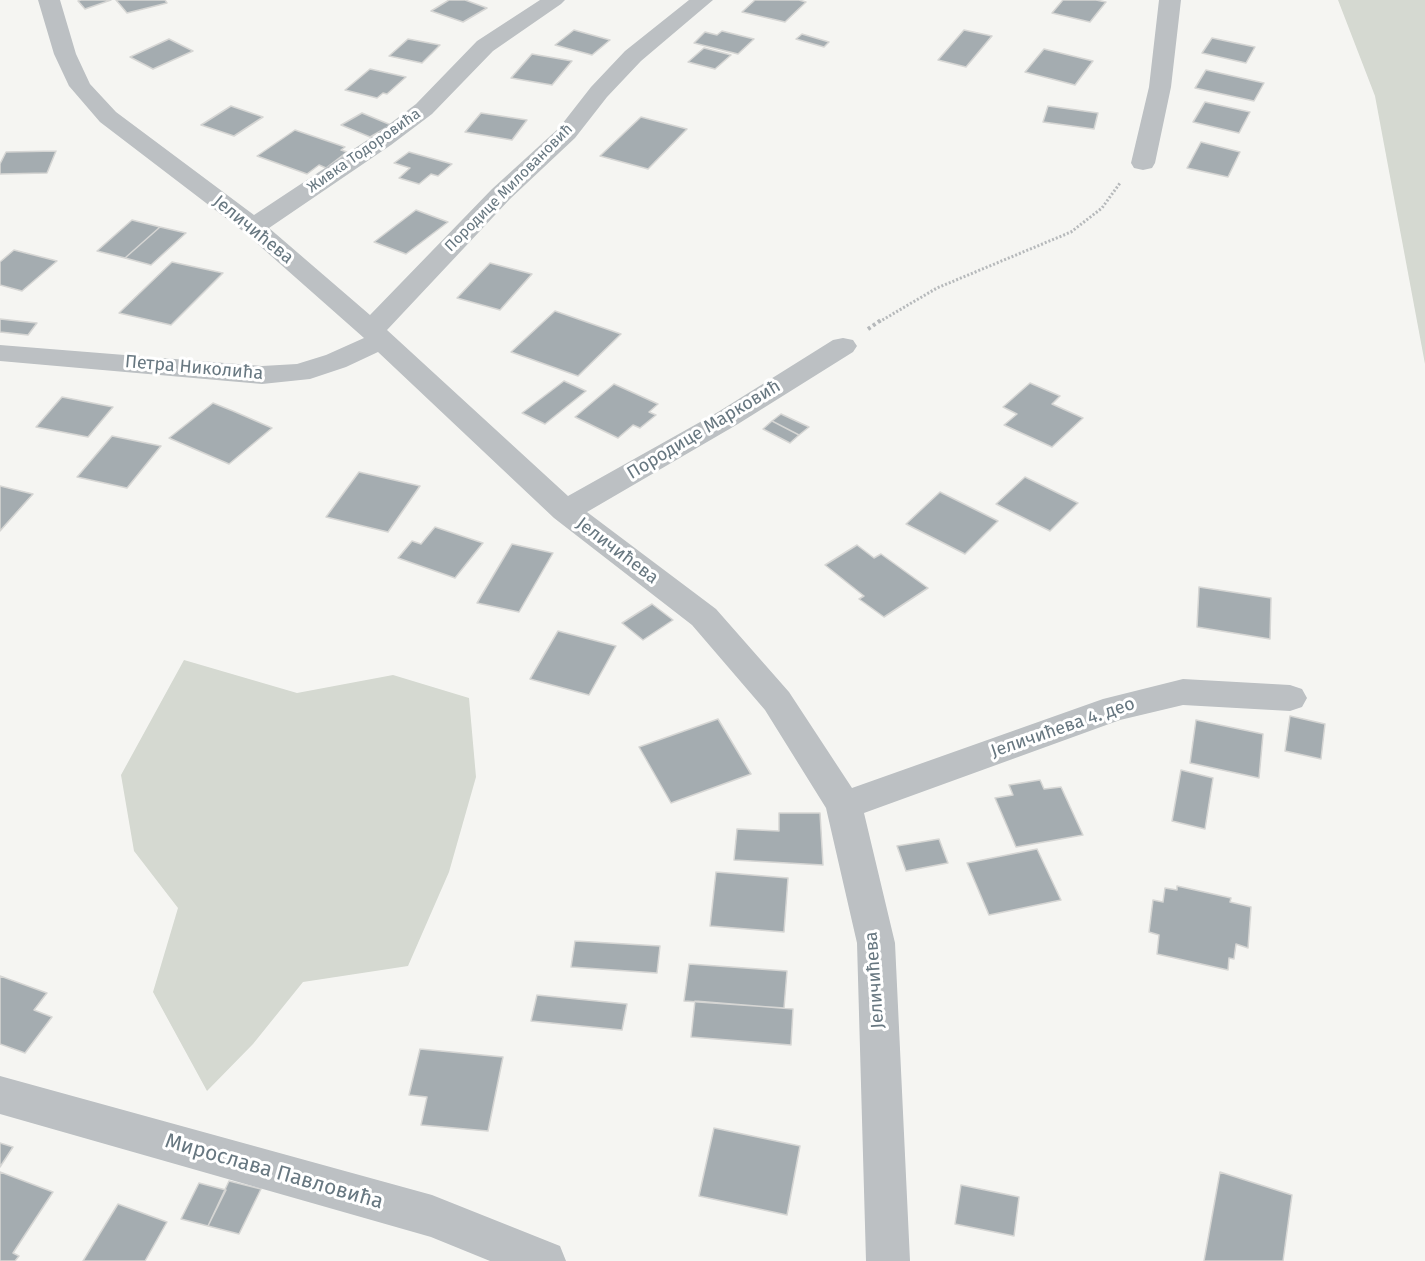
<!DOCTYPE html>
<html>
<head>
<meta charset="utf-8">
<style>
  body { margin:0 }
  canvas { display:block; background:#f5f5f2 }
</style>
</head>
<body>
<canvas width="1425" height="1261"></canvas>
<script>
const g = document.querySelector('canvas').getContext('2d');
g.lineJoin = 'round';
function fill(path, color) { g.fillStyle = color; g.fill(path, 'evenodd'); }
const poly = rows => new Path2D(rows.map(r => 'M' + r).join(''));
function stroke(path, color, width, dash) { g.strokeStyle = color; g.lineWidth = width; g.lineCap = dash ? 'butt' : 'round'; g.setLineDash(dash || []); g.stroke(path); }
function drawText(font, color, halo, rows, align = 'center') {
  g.font = font + ' "Fira Sans",sans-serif'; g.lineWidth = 6; g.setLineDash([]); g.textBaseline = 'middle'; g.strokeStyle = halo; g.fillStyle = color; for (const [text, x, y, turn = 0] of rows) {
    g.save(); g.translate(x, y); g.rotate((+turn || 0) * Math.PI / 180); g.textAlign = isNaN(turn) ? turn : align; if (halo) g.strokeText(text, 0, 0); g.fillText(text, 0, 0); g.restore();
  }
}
fill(poly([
  [1338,0,1425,0,1425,364,1375,96],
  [184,660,297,693,393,675,469,698,476,777,449,872,408,966,303,982,253,1044,207,1091,153,992,178,908,134,851,121,775]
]), '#d5d9d1');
const building = poly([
  [111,0,85,9,78,1,81,0,111,0],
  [116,0,165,0,167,3,127,13,116,0],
  [449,0,465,0,487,8,463,22,431,11,449,0],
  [755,0,799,0,806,2,785,22,742,12,755,0],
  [1063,0,1096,0,1106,2,1090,22,1052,13,1063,0],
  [574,30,610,40,592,55,555,45,574,30],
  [964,30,992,36,966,67,938,60,964,30],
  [722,31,754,39,738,54,694,43,705,32,717,35,722,31],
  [802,34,829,42,824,47,796,39,802,34],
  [1212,38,1255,47,1246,63,1202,53,1212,38],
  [169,39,193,51,153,69,130,57,169,39],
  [408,39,440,45,422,63,389,56,408,39],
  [704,48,731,55,715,69,688,62,704,48],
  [1044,49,1093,61,1075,85,1025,72,1044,49],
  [532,54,572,61,552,85,511,78,532,54],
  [370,69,406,77,387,94,383,93,377,98,345,90,370,69],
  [1206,70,1264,83,1254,101,1195,88,1206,70],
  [1205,102,1250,112,1239,133,1193,122,1205,102],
  [231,106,263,117,234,136,201,125,231,106],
  [1048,106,1098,113,1094,129,1043,122,1048,106],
  [362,113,391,125,370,137,341,125,362,113],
  [481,113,527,120,512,140,465,132,481,113],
  [641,117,687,129,648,169,600,156,641,117],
  [295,130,345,147,341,150,347,152,326,168,319,165,307,174,257,156,295,130],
  [1201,142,1240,152,1228,177,1187,168,1201,142],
  [56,151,47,173,0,174,0,164,6,152,56,151],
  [409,152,452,164,438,176,431,174,419,184,399,178,410,168,394,163,409,152],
  [416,210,448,222,406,254,374,242,416,210],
  [132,220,160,227,125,258,97,251,132,220],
  [160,227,186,233,151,265,125,258,160,227],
  [14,250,57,261,22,291,0,285,0,262,14,250],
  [172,262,223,273,171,325,119,313,172,262],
  [490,263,532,274,500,310,457,298,490,263],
  [555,311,621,334,578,376,511,352,555,311],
  [0,319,37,323,28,335,0,332,0,319],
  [564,381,586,391,545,424,522,413,564,381],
  [1030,383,1060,396,1052,404,1083,418,1052,447,1004,425,1017,414,1003,407,1030,383],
  [614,384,658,404,649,412,656,415,640,428,633,425,618,438,575,417,614,384],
  [62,397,113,407,88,437,36,427,62,397],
  [213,403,233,411,272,428,229,464,169,438,213,403],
  [781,414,809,427,799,435,772,421,781,414],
  [772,421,799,435,790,443,763,429,772,421],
  [112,436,161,446,127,488,77,477,112,436],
  [359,472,420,486,388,532,326,517,359,472],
  [1025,477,1078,503,1050,531,996,504,1025,477],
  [0,486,33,494,0,531,0,486],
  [940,492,998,521,965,554,906,524,940,492],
  [435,527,483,543,455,578,398,558,412,541,421,544,435,527],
  [512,544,553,553,519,612,477,603,512,544],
  [857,545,874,558,881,554,928,588,884,617,859,599,864,596,825,565,857,545],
  [1199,587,1271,598,1270,639,1197,627,1199,587],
  [652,604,673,620,643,640,622,623,652,604],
  [558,631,616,646,589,695,530,679,558,631],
  [1290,716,1325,724,1321,759,1285,751,1290,716],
  [718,719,751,774,671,803,639,747,718,719],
  [1196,720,1263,734,1259,778,1190,763,1196,720],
  [1181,770,1213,778,1205,829,1172,821,1181,770],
  [1040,780,1044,789,1061,787,1083,835,1016,847,995,798,1013,795,1009,785,1040,780],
  [779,813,820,813,823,865,734,860,737,829,779,831,779,813],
  [939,839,948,863,906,871,897,846,939,839],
  [1037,849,1061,900,989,915,967,863,1037,849],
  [716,872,788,878,784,932,710,926,716,872],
  [1177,886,1231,898,1230,902,1251,907,1248,948,1236,944,1234,959,1229,958,1228,970,1157,954,1159,935,1149,932,1153,900,1163,902,1165,888,1177,890,1177,886],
  [575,941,660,946,657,973,571,967,575,941],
  [689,964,787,971,784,1008,684,1001,689,964],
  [0,976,47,993,34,1010,52,1017,25,1053,0,1044,0,976],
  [537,995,627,1004,622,1030,531,1021,537,995],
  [695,1001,793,1009,791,1045,691,1037,695,1001],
  [420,1049,503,1057,488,1131,421,1125,427,1097,409,1095,420,1049],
  [714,1128,800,1146,787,1215,699,1196,714,1128],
  [0,1143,13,1147,0,1167,0,1143],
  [0,1172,53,1192,13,1253,19,1256,15,1261,0,1261,0,1172],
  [1220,1172,1292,1195,1283,1261,1204,1261,1220,1172],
  [229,1181,261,1189,239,1234,208,1226,229,1181],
  [199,1183,226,1190,208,1226,181,1219,199,1183],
  [961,1185,1019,1197,1014,1236,955,1224,961,1185],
  [118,1204,167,1222,145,1261,83,1261,118,1204]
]);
fill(building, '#a4acb0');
stroke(building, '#d6d6d4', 1.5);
stroke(poly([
  [879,322,937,288,1071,232,1102,208,1120,183]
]), '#b6b9bb', 3, [2, 2]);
stroke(poly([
  [868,329,881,320]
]), '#b6b9bb', 4, [3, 3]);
fill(poly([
  [38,0,60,0,76,54,90,84,116,112,254,215,375,135,416,104,477,41,540,0,565,0,561,4,493,51,432,114,391,145,269,228,370,315,492,189,559,128,591,87,625,51,689,0,713,0,641,61,607,97,575,138,510,199,387,330,568,496,718,412,833,340,843,338,853,340,857,346,853,352,738,424,587,512,716,609,789,692,852,788,1103,699,1183,679,1290,685,1302,689,1307,698,1302,707,1290,711,1183,705,1120,720,864,813,895,943,910,1261,866,1261,857,943,826,808,765,710,692,625,554,518,378,352,346,367,310,379,262,384,0,361,0,345,262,366,297,364,326,355,364,338,244,232,100,122,69,86,54,54,38,0],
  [1159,0,1181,0,1171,87,1155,163,1152,168,1143,170,1134,168,1131,163,1149,87,1159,0],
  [0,1076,432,1195,560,1246,566,1261,490,1261,431,1237,0,1114,0,1076]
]), '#bcc0c3');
drawText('15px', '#677780', '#fff', [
  ["Живка Тодоровића",364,151,-35],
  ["Породице Миловановић",509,188,-45]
]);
drawText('18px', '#677780', '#fff', [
  ["Јеличићева",253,230,39],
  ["Петра Николића",194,368,5],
  ["Породице Марковић",704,430,-31],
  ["Јеличићева",617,551,37],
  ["Јеличићева 4. део",1063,728,-19],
  ["Јеличићева",875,980,-94]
]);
drawText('21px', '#677780', '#fff', [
  ["Мирослава Павловића",274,1172,16]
]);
</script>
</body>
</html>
